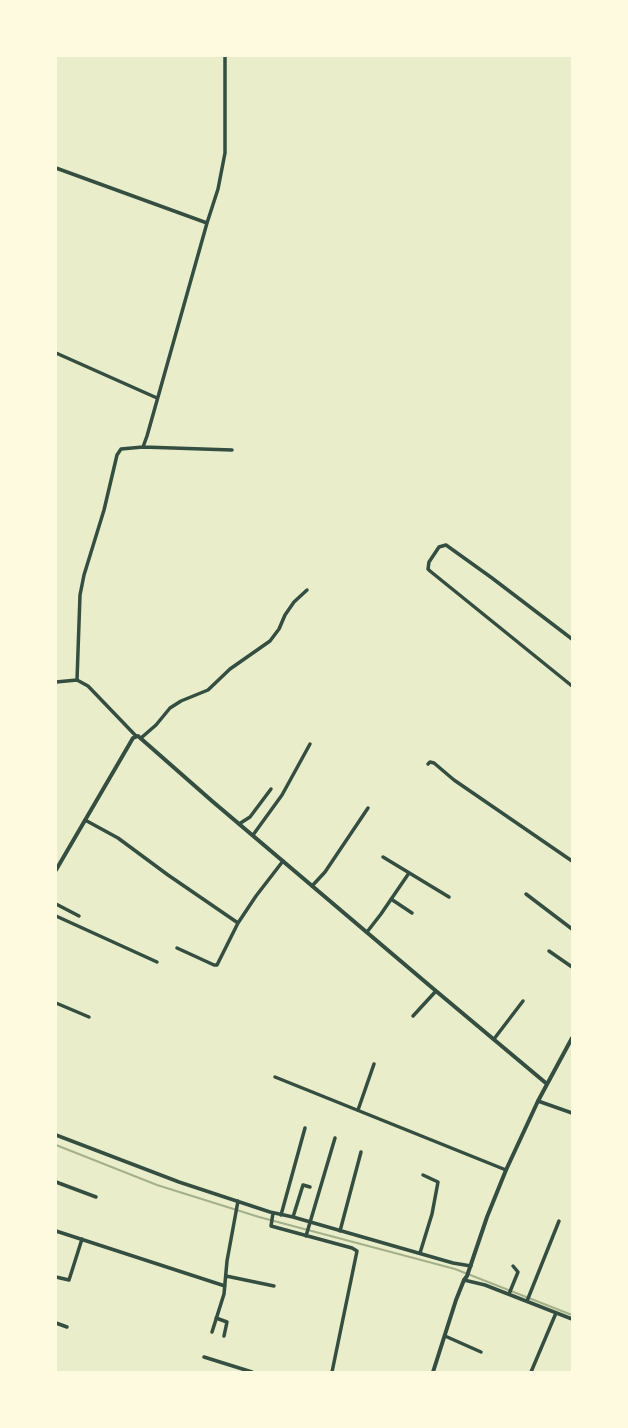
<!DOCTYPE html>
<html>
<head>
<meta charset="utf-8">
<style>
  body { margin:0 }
  #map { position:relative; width:628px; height:1428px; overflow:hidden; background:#e9edc9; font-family:Ubuntu,sans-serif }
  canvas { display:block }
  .frame { position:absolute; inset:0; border:57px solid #fefae0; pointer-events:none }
</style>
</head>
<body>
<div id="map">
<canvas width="628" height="1428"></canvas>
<div class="frame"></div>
</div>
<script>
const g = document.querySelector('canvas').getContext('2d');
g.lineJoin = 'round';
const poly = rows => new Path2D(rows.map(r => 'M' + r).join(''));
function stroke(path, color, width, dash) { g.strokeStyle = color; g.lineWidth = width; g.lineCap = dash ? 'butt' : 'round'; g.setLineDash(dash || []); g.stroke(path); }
stroke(poly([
  [56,1145,157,1185,259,1217,455,1269,572,1315]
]), '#a3b18a', 2);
stroke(poly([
  [56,168,207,223],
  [56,353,157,398],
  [143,447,232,450],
  [572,639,492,578,446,545,439,547,429,562,428,569,430,571,572,686],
  [77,680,80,595,84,575,104,510,117,455,121,449,143,447,147,436,207,223,218,189,225,153,225,56],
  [56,682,77,680,88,686,136,736],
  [141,738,156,725,170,708,181,701,208,690,230,669,270,641,279,629,285,615,294,602,307,590],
  [428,764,430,762,434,763,454,780,572,861],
  [85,820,118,838,168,875,238,923],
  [239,824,250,817,271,789],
  [253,835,282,795,310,744],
  [383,857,449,897],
  [312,886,325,872,368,808],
  [526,894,572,929],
  [391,899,412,913],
  [56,904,79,916],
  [56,916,157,962],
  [367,932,381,914,409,873],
  [177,948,214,965,217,965,238,923,256,896,283,861],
  [549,951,572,967],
  [56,1003,89,1017],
  [413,1016,436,991],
  [494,1039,523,1001],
  [275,1077,506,1170],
  [538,1101,572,1113],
  [358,1110,374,1064],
  [56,1135,179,1182,270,1212,293,1217,453,1263,471,1266],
  [56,1182,96,1197],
  [273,1213,271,1226,352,1248,357,1251,332,1372],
  [281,1215,305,1128],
  [293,1217,303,1185,310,1187],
  [56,1231,225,1286],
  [340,1231,361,1152],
  [306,1236,335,1138],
  [420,1253,432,1214,438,1182,423,1175],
  [226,1276,274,1286],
  [56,1277,69,1280,82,1239],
  [464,1280,485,1285,572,1319],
  [509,1294,518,1272,513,1266],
  [527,1301,559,1221],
  [216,1318,227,1322,224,1336],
  [56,1323,67,1327],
  [212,1332,224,1294,227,1261,238,1201],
  [445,1336,481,1352],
  [204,1357,252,1372],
  [531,1372,556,1313]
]), '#344e41', 3.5);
stroke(poly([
  [56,870,133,738,138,736,212,801,436,991,547,1084],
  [433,1372,456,1300,464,1280,467,1276,487,1217,506,1170,538,1101,572,1038]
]), '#344e41', 4);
</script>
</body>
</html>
